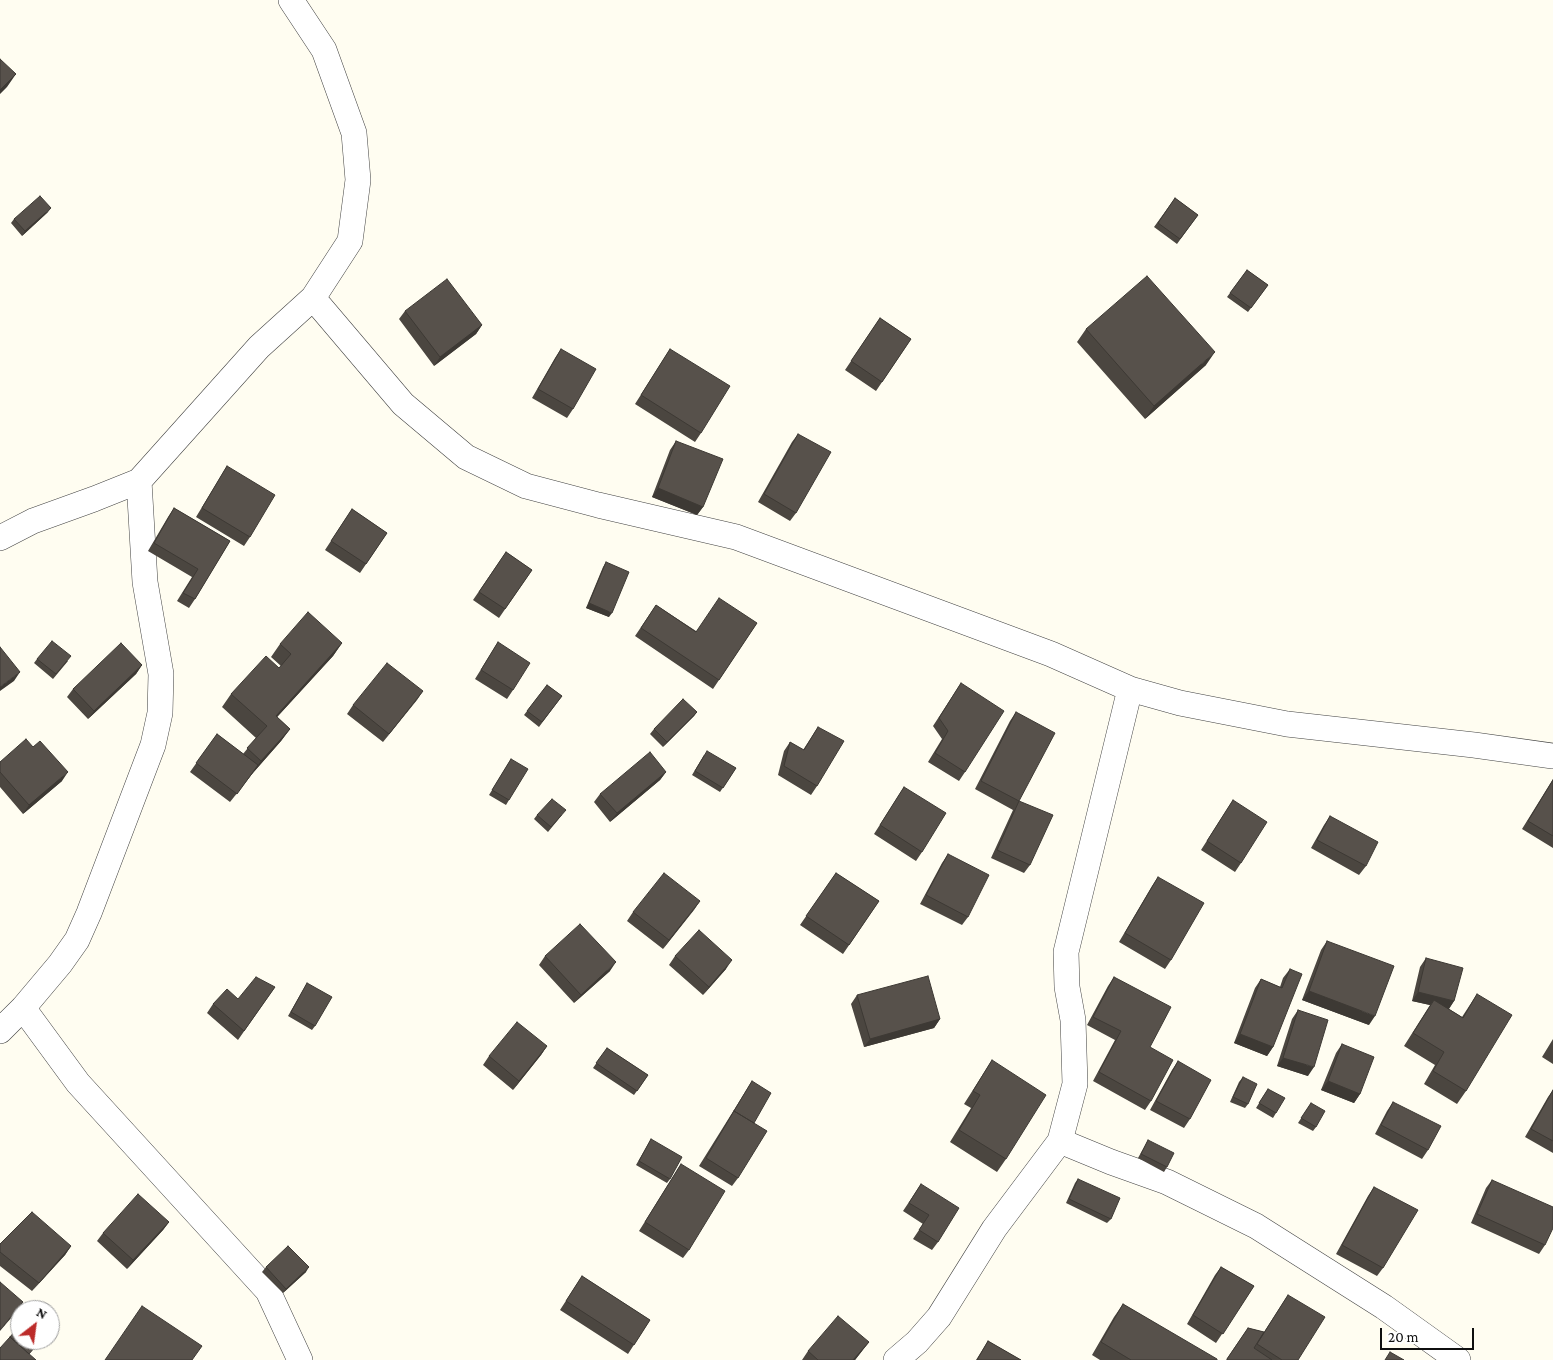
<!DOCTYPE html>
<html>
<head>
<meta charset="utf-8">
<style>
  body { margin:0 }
  #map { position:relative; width:1553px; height:1360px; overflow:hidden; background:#fffdf1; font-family:"Crimson Pro",serif }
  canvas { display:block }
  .north { position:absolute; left:10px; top:1300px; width:50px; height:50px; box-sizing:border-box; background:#fff; border:1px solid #9f9f9f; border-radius:50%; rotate:30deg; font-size:14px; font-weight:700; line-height:20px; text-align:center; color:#0f0f0f }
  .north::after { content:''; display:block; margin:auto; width:18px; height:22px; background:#bc2b29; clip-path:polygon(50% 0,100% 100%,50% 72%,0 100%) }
  .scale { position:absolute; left:1380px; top:1328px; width:94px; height:22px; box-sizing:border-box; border:2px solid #0f0f0f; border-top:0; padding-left:6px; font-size:15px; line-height:18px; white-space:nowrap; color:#0f0f0f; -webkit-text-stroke:4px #fff; paint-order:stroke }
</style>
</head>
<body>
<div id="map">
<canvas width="1553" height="1360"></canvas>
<div class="north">N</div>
<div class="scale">20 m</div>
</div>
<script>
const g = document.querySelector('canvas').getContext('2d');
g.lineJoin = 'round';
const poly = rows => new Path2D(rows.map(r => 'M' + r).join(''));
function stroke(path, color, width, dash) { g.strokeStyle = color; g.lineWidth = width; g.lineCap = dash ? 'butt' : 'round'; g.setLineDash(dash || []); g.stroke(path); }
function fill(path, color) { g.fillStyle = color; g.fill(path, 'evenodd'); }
const street = poly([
  [291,0,324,50,354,133,358,180,350,241,313,298,403,404,466,457,526,486,598,505,736,537,1051,654,1130,689,1180,703,1287,724,1474,745,1553,756],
  [0,538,33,521,94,499,139,481,259,347,313,298],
  [23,1008,78,1083,268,1291,300,1360],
  [0,1031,23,1008,60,964,77,940,89,913,153,745,160,713,161,674,145,582,139,481],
  [1060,1141,1111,1162,1167,1182,1256,1226,1384,1307,1458,1360],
  [896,1360,917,1342,939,1317,994,1229,1060,1141,1075,1084,1073,1020,1067,987,1066,952,1130,689]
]);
stroke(street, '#424242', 26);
stroke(street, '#fff', 25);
fill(poly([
  [1175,198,1198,215,1177,244,1154,227],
  [48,212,22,236,11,223,14,219],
  [1247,270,1268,285,1248,312,1227,297],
  [405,311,482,325,476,334,434,366,399,319],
  [880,318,911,339,876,391,845,370],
  [1086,329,1206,365,1145,419,1077,342],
  [561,349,573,409,567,418,532,398,555,358],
  [670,349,701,433,695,442,635,404],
  [798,434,796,513,790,521,758,502,792,442],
  [676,441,703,507,697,515,652,497,670,450],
  [227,466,250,537,244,546,196,517],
  [174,508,230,541,195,599,189,608,177,601,192,577,148,551,168,517],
  [352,509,387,533,360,573,325,550],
  [506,552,532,570,499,618,473,600],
  [606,562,609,617,586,608,603,567],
  [656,605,696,631,757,623,713,689,635,636],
  [498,642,513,690,507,699,475,679],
  [342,643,333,656,277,717,290,729,281,741,252,774,230,802,190,772,217,734,243,754,256,738,222,707,231,694,279,668,281,666,271,657,280,644],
  [37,659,68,661,53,679,34,663],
  [142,665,136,674,88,719,67,697,73,689],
  [961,683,965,772,959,781,928,762,942,739,933,726],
  [547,685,562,696,539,727,524,715],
  [423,691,383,742,347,714,353,705],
  [697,712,694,716,663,747,650,734,654,729],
  [1016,712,1019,801,1030,865,1024,873,991,858,1013,810,975,789,1010,721],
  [818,727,817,786,811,795,778,775,784,751,790,742,803,750],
  [33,747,62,781,23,814,0,787,0,762],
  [704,755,736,768,720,792,692,775],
  [511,759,509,800,506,805,489,795],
  [666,772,660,780,610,822,594,802,600,794],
  [1553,779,1553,848,1522,829],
  [904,787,922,852,916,861,874,834],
  [1233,800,1241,863,1235,872,1201,850],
  [537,815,562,815,548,832,534,819],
  [1330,816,1366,866,1359,875,1311,848,1324,825],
  [948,854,968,917,962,925,920,904,942,863],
  [836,873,879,901,843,954,800,925],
  [1158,877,1171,960,1165,969,1119,942,1152,886],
  [700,901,663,949,627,921,633,912],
  [1327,941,1369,1025,1302,1000,1321,950],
  [545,956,610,971,574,1003,539,965],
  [675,956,726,969,703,995,669,965],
  [1426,958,1454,1001,1449,1009,1462,1017,1477,994,1466,1091,1457,1104,1424,1084,1435,1065,1404,1046,1430,1005,1412,1001,1420,967],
  [1290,969,1273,1047,1267,1056,1234,1043,1255,988,1261,979,1280,987,1283,978],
  [1114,977,1150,1047,1151,1101,1145,1110,1093,1081,1115,1040,1087,1025,1108,986],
  [307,983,315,1026,312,1030,288,1016],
  [275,987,238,1040,207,1013,213,1004,238,999],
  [857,995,940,1019,934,1028,864,1047,851,1004],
  [1298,1010,1308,1076,1277,1066,1292,1019],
  [1553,1039,1553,1064,1542,1057],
  [1342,1044,1360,1094,1354,1103,1321,1090,1336,1053],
  [547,1046,541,1055,513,1090,483,1065,489,1056],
  [607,1048,648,1075,634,1095,593,1068],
  [992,1060,1006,1159,997,1172,950,1142,971,1108,964,1104],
  [1178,1061,1190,1119,1184,1128,1150,1110,1172,1070],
  [1243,1077,1248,1104,1245,1108,1230,1102,1239,1082],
  [752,1081,754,1123,738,1178,732,1186,699,1166],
  [1268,1089,1276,1113,1273,1118,1256,1108],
  [1553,1090,1553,1153,1525,1137,1548,1097],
  [1393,1102,1428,1150,1422,1159,1375,1134,1387,1111],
  [1311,1103,1316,1127,1313,1131,1298,1123],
  [651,1139,670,1179,667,1183,636,1165],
  [1148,1140,1167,1167,1164,1172,1138,1158],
  [681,1164,689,1250,683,1258,639,1231],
  [1078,1179,1111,1219,1107,1223,1066,1203,1075,1183],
  [1492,1180,1545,1245,1539,1254,1471,1223,1486,1188],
  [921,1184,938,1242,932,1250,913,1239,923,1224,903,1211],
  [1374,1187,1383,1268,1377,1276,1336,1254,1368,1196],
  [169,1222,163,1230,127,1269,97,1241,103,1233],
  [0,1244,71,1246,65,1255,32,1291,0,1266],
  [266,1267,306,1272,283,1293,262,1272],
  [1221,1267,1254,1286,1216,1343,1187,1324,1215,1275],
  [582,1276,650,1320,628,1354,560,1310],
  [1288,1295,1298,1360,1226,1360,1248,1328,1264,1332],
  [1123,1304,1217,1360,1100,1360,1092,1355,1114,1317],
  [988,1341,1021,1360,976,1360],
  [869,1342,855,1360,802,1360,808,1351]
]), '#4b4640');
fill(poly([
  [16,74,7,87,0,94,0,90],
  [51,208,48,212,22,236,25,231],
  [482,325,476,334,434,366,440,357],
  [1215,352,1206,365,1145,419,1154,406],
  [658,488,703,507,697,515,652,497],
  [589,603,612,613,609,617,586,608],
  [342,643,333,656,267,728,276,716],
  [142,665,136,674,88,719,94,711],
  [20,672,14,681,0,691,0,687],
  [423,691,417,700,383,742,389,734],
  [697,712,694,716,663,747,667,742],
  [290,729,281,741,252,774,230,802,261,761],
  [68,772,62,781,23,814,29,805],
  [666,772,660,780,610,822,617,813],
  [700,901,694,910,663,949,669,940],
  [732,960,726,969,703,995,709,987],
  [616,962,610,971,574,1003,581,995],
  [1309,991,1375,1016,1369,1025,1302,1000],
  [1418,992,1454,1001,1448,1010,1434,1000,1430,1005,1412,1001],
  [940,1019,934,1028,864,1047,870,1039],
  [1240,1034,1273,1047,1267,1056,1234,1043],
  [547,1046,541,1055,513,1090,519,1081],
  [1283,1058,1314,1067,1308,1076,1277,1066],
  [1328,1081,1360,1094,1354,1103,1321,1090],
  [169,1222,163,1230,127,1269,133,1260],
  [71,1246,65,1255,32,1291,39,1283],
  [309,1267,306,1272,283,1293,286,1289],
  [23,1302,17,1311,0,1331,0,1330],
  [869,1342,855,1360,853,1360]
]), '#3d3934');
const building = poly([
  [0,59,16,74,0,90,0,59],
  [40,196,51,208,25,231,14,219,40,196],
  [1175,198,1198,215,1180,239,1158,223,1175,198],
  [1247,270,1268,285,1251,308,1230,293,1247,270],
  [1147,276,1215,352,1154,406,1086,329,1147,276],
  [447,279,482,325,440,357,405,311,447,279],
  [880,318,911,339,882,382,851,361,880,318],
  [561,349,596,369,573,409,538,389,561,349],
  [670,349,730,386,701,433,641,395,670,349],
  [798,434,831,452,796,513,764,494,798,434],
  [676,441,723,459,703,507,658,488,676,441],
  [227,466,275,495,250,537,202,508,227,466],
  [174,508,230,541,195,599,183,593,198,569,154,543,174,508],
  [352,509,387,533,366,564,331,541,352,509],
  [506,552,532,570,505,609,479,592,506,552],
  [606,562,629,572,612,613,589,603,606,562],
  [719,598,757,623,719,680,641,628,656,605,696,632,719,598],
  [308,612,342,643,276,716,290,729,261,761,247,748,267,726,231,694,266,656,279,668,291,654,280,644,308,612],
  [52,641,71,656,56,674,37,659,52,641],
  [498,642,530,663,513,690,481,670,498,642],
  [121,643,142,665,94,711,73,689,121,643],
  [0,647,20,672,0,687,0,647],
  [387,663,423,691,389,734,353,705,387,663],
  [961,683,1004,711,965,772,935,753,948,731,939,718,961,683],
  [547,685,562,696,542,722,527,711,547,685],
  [683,699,697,712,667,742,654,729,683,699],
  [1016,712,1055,733,1019,801,1053,815,1030,865,997,850,1019,801,981,781,1016,712],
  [818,727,844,741,817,786,784,766,790,742,804,750,818,727],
  [217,734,258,765,237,794,196,763,217,734],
  [26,739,33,747,40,741,68,772,29,805,0,772,0,762,26,739],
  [707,751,736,768,723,788,695,771,707,751],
  [650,752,666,772,617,813,600,794,650,752],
  [511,759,528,769,509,800,492,790,511,759],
  [1553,780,1553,836,1528,821,1553,780],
  [904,787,946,813,922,852,880,825,904,787],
  [552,799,566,810,551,827,537,815,552,799],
  [1233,800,1267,822,1241,863,1207,841,1233,800],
  [1330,816,1378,842,1366,866,1317,840,1330,816],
  [948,854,989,875,968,917,926,895,948,854],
  [664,873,700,901,669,940,633,912,664,873],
  [836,873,879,901,849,945,806,916,836,873],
  [1158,877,1204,903,1171,960,1125,933,1158,877],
  [580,924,616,962,581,995,545,956,580,924],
  [699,930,732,960,709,987,675,956,699,930],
  [1327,941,1394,966,1375,1016,1309,991,1327,941],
  [1426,958,1463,968,1454,1001,1418,992,1426,958],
  [1290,969,1302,974,1273,1047,1240,1034,1261,979,1282,988,1290,969],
  [928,976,940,1019,870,1039,857,995,928,976],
  [256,977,275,987,244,1031,213,1004,227,989,238,999,256,977],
  [1114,977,1171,1007,1150,1047,1173,1060,1151,1101,1099,1072,1121,1031,1093,1017,1114,977],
  [307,983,332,997,315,1026,291,1012,307,983],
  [1477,994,1512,1015,1466,1091,1433,1071,1444,1052,1413,1033,1434,1000,1463,1018,1477,994],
  [1298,1010,1328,1020,1314,1067,1283,1058,1298,1010],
  [517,1022,547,1046,519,1081,489,1056,517,1022],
  [1342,1044,1374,1057,1360,1094,1328,1081,1342,1044],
  [607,1048,648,1075,637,1091,596,1063,607,1048],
  [992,1060,1046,1095,1006,1159,959,1130,980,1095,973,1091,992,1060],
  [1178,1061,1211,1080,1190,1119,1156,1101,1178,1061],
  [1243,1077,1257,1084,1248,1104,1233,1097,1243,1077],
  [752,1081,771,1093,754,1123,734,1111,752,1081],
  [1268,1089,1285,1098,1276,1113,1259,1103,1268,1089],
  [1553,1090,1553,1141,1531,1129,1553,1090],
  [1393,1102,1441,1126,1428,1150,1381,1125,1393,1102],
  [1311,1103,1325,1111,1316,1127,1301,1118,1311,1103],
  [734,1111,767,1131,738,1178,706,1158,734,1111],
  [651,1139,682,1157,670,1179,639,1161,651,1139],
  [1148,1140,1174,1153,1167,1167,1141,1154,1148,1140],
  [681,1164,725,1191,689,1250,645,1222,681,1164],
  [1078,1179,1120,1198,1111,1219,1069,1199,1078,1179],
  [1492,1180,1553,1207,1553,1228,1545,1245,1477,1214,1492,1180],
  [921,1184,959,1208,938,1242,919,1230,929,1215,909,1203,921,1184],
  [1374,1187,1418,1210,1383,1268,1342,1245,1374,1187],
  [138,1194,169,1222,133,1260,103,1233,138,1194],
  [32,1212,71,1246,39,1283,0,1252,0,1244,32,1212],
  [288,1246,309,1267,286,1289,266,1267,288,1246],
  [1221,1267,1254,1286,1223,1334,1193,1315,1221,1267],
  [582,1276,650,1320,634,1345,566,1301,582,1276],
  [0,1282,23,1302,0,1330,0,1282],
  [1288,1295,1325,1317,1298,1360,1282,1360,1257,1344,1288,1295],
  [1123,1304,1217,1359,1217,1360,1131,1360,1101,1342,1123,1304],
  [142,1306,202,1346,192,1360,105,1360,142,1306],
  [838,1316,869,1342,853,1360,818,1360,808,1351,838,1316],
  [20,1325,20,1340,41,1340,29,1354,10,1337,20,1325],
  [1248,1328,1264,1332,1254,1348,1272,1360,1228,1360,1227,1359,1248,1328],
  [10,1337,36,1360,0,1360,0,1348,10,1337],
  [988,1341,1021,1360,977,1360,988,1341],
  [1390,1352,1404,1360,1385,1360,1390,1352]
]);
fill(building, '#57514b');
stroke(building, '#3d3934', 1);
</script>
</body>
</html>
